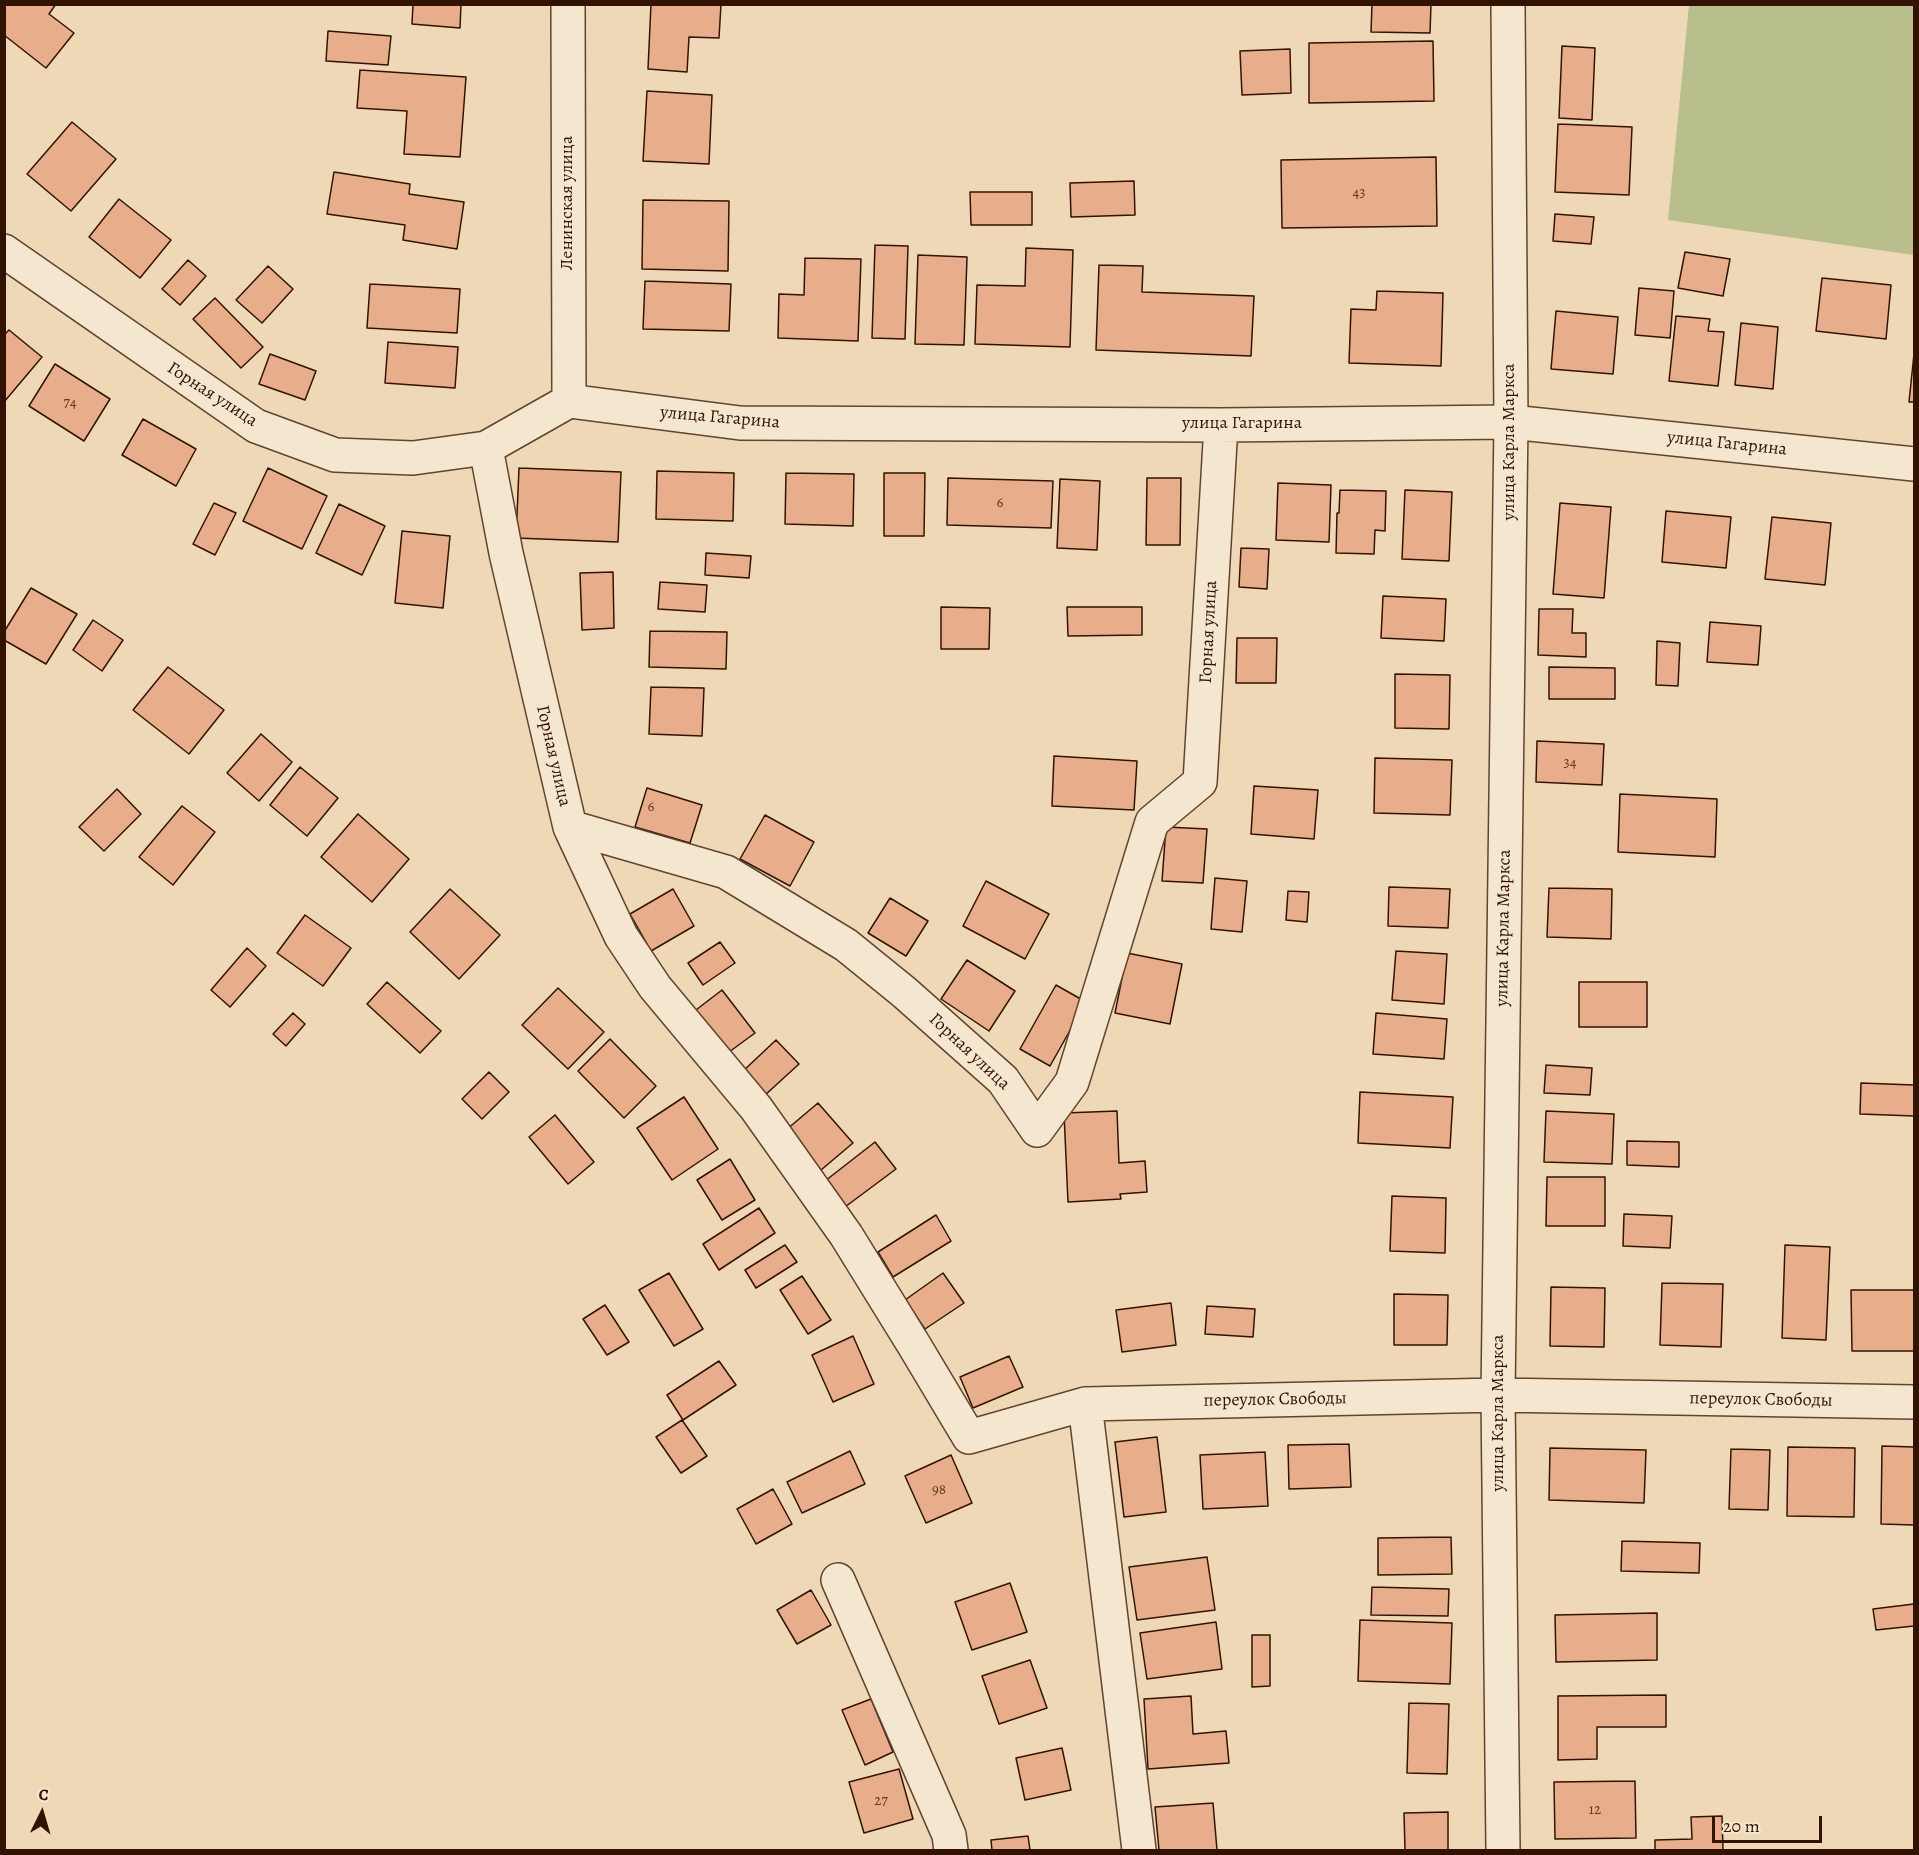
<!DOCTYPE html>
<html>
<head>
<meta charset="utf-8">
<style>
  body { margin:0 }
  #map { position:relative; width:1919px; height:1855px; overflow:hidden; background:#eed8b5; font-family:Alegreya,serif }
  canvas { display:block }
  .frame { position:absolute; inset:0; border:6px solid #321302; pointer-events:none }
  .north { position:absolute; left:12px; top:1783px; width:60px; height:60px; -webkit-text-stroke:4px #f4e6cf; paint-order:stroke; rotate:5deg; font-size:16px; font-weight:700; line-height:24px; text-align:center; color:#321302 }
  .north::after { content:''; display:block; margin:auto; width:21px; height:27px; background:#321302; clip-path:polygon(50% 0,100% 100%,50% 72%,0 100%) }
  .scale { position:absolute; left:1712px; top:1816px; width:110px; height:27px; box-sizing:border-box; border:3px solid #321302; border-top:0; padding-left:8px; font-size:18px; line-height:21px; white-space:nowrap; color:#321302; -webkit-text-stroke:4px #f4e6cf; paint-order:stroke }
</style>
</head>
<body>
<div id="map">
<canvas width="1919" height="1855"></canvas>
<div class="frame"></div>
<div class="north">С</div>
<div class="scale">20 m</div>
</div>
<script>
const g = document.querySelector('canvas').getContext('2d');
g.lineJoin = 'round';
function fill(path, color) { g.fillStyle = color; g.fill(path, 'evenodd'); }
const poly = rows => new Path2D(rows.map(r => 'M' + r).join(''));
function stroke(path, color, width, dash) { g.strokeStyle = color; g.lineWidth = width; g.lineCap = dash ? 'butt' : 'round'; g.setLineDash(dash || []); g.stroke(path); }
function drawText(font, color, halo, rows, align = 'center') {
  g.font = font + ' Alegreya,serif'; g.lineWidth = 5; g.setLineDash([]); g.textBaseline = 'middle'; g.strokeStyle = halo; g.fillStyle = color; for (const [text, x, y, turn = 0] of rows) {
    g.save(); g.translate(x, y); g.rotate((+turn || 0) * Math.PI / 180); g.textAlign = isNaN(turn) ? turn : align; if (halo) g.strokeText(text, 0, 0); g.fillText(text, 0, 0); g.restore();
  }
}
fill(poly([
  [1689,5,1914,5,1914,255,1668,220]
]), '#b9be8d');
const building = poly([
  [4,4,56,4,49,14,74,33,46,68,4,35,4,4],
  [413,4,461,4,460,28,412,24,413,4],
  [651,4,721,4,719,38,689,37,687,72,648,69,651,4],
  [1372,4,1431,4,1430,33,1371,32,1372,4],
  [328,31,391,36,388,65,326,61,328,31],
  [1433,41,1434,101,1309,103,1309,43,1433,41],
  [1562,46,1595,48,1592,120,1559,118,1562,46],
  [1290,49,1291,93,1242,95,1240,51,1290,49],
  [360,70,466,77,460,157,404,154,407,111,357,108,360,70],
  [647,91,712,95,709,164,643,161,647,91],
  [72,122,116,159,71,211,27,174,72,122],
  [1558,124,1632,127,1629,195,1555,192,1558,124],
  [1436,157,1437,226,1282,228,1281,160,1436,157],
  [334,172,410,184,409,194,464,202,457,249,403,240,405,225,327,214,334,172],
  [1134,181,1135,215,1071,217,1070,183,1134,181],
  [970,192,1032,192,1032,225,971,225,970,192],
  [119,199,171,240,140,278,89,237,119,199],
  [643,200,729,201,728,271,642,269,643,200],
  [1555,214,1594,217,1591,244,1553,241,1555,214],
  [875,245,908,246,905,339,872,338,875,245],
  [1026,248,1073,250,1070,347,975,344,977,285,1025,286,1026,248],
  [1685,252,1730,259,1723,296,1678,288,1685,252],
  [918,255,967,257,964,345,915,344,918,255],
  [805,258,861,259,858,341,778,338,779,294,804,295,805,258],
  [188,260,206,276,180,305,162,289,188,260],
  [1099,265,1143,266,1142,292,1254,296,1251,356,1096,350,1099,265],
  [268,266,293,289,262,323,236,300,268,266],
  [1822,278,1891,285,1886,339,1816,331,1822,278],
  [645,281,731,284,729,331,643,329,645,281],
  [370,284,460,289,457,333,367,328,370,284],
  [1639,288,1674,291,1670,338,1635,335,1639,288],
  [1377,291,1443,293,1441,366,1349,363,1351,309,1376,310,1377,291],
  [215,298,263,347,241,368,193,319,215,298],
  [1556,311,1618,317,1613,374,1551,369,1556,311],
  [1676,316,1710,319,1708,331,1724,332,1718,386,1669,381,1676,316],
  [1741,323,1778,327,1773,389,1735,385,1741,323],
  [9,330,42,357,4,402,4,335,9,330],
  [388,342,458,347,455,388,385,383,388,342],
  [270,354,316,371,305,400,259,384,270,354],
  [1914,354,1914,402,1909,402,1914,354],
  [55,364,110,399,84,441,29,406,55,364],
  [143,419,196,449,176,486,122,455,143,419],
  [268,468,327,496,302,549,243,521,268,468],
  [519,468,621,472,618,542,516,538,519,468],
  [657,471,734,473,733,521,656,519,657,471],
  [786,473,854,474,853,526,785,524,786,473],
  [884,473,925,473,924,536,884,536,884,473],
  [948,478,1053,481,1051,528,947,525,948,478],
  [1147,478,1181,478,1180,545,1146,545,1147,478],
  [1060,479,1100,481,1097,550,1057,548,1060,479],
  [1278,483,1331,485,1329,542,1276,540,1278,483],
  [1340,490,1386,491,1385,531,1375,530,1374,554,1336,553,1337,513,1339,513,1340,490],
  [1405,490,1452,492,1449,561,1402,559,1405,490],
  [214,503,236,513,215,555,193,544,214,503],
  [1560,503,1611,507,1604,598,1553,594,1560,503],
  [339,504,385,526,362,575,316,553,339,504],
  [1666,511,1731,517,1726,568,1662,562,1666,511],
  [1772,517,1831,523,1825,585,1765,579,1772,517],
  [402,531,450,536,443,608,395,603,402,531],
  [1241,548,1269,549,1267,589,1239,587,1241,548],
  [706,553,751,556,749,578,705,575,706,553],
  [613,572,614,628,582,630,580,573,613,572],
  [660,582,707,585,705,612,658,609,660,582],
  [31,588,77,614,46,664,4,640,4,632,31,588],
  [1383,596,1446,599,1444,641,1381,638,1383,596],
  [941,607,990,608,989,649,941,649,941,607],
  [1067,607,1142,607,1142,635,1068,636,1067,607],
  [1539,609,1573,609,1572,633,1586,633,1586,657,1538,655,1539,609],
  [93,620,123,640,102,671,73,650,93,620],
  [1710,622,1761,626,1758,665,1707,662,1710,622],
  [650,631,727,632,726,669,649,667,650,631],
  [1237,638,1277,638,1276,683,1236,683,1237,638],
  [1657,641,1680,643,1678,686,1656,685,1657,641],
  [168,667,224,710,189,754,133,710,168,667],
  [1549,667,1615,668,1615,699,1549,699,1549,667],
  [1395,674,1450,675,1449,729,1395,728,1395,674],
  [651,687,704,688,702,736,649,734,651,687],
  [261,734,292,762,259,801,227,773,261,734],
  [1537,741,1604,744,1602,785,1536,782,1537,741],
  [1054,756,1137,761,1134,810,1052,806,1054,756],
  [1375,758,1452,760,1450,815,1374,813,1375,758],
  [300,767,338,798,307,836,270,805,300,767],
  [1254,786,1318,790,1314,839,1251,834,1254,786],
  [647,788,702,805,690,843,635,827,647,788],
  [117,789,141,814,104,851,79,827,117,789],
  [1620,794,1717,799,1715,857,1618,852,1620,794],
  [182,806,215,832,173,885,139,857,182,806],
  [358,814,409,859,372,902,321,857,358,814],
  [765,815,814,842,790,886,740,859,765,815],
  [1166,827,1207,829,1203,883,1162,881,1166,827],
  [1215,878,1247,881,1242,932,1211,929,1215,878],
  [986,881,1049,914,1025,959,963,926,986,881],
  [1389,887,1450,889,1448,928,1388,926,1389,887],
  [1549,888,1612,889,1611,939,1547,937,1549,888],
  [450,889,500,935,459,979,410,932,450,889],
  [673,889,694,926,651,951,630,914,673,889],
  [1288,891,1309,892,1307,922,1286,920,1288,891],
  [890,898,928,921,906,956,868,933,890,898],
  [305,915,351,948,323,986,277,953,305,915],
  [720,942,735,963,703,985,688,963,720,942],
  [247,948,266,966,230,1007,211,990,247,948],
  [1396,951,1447,954,1444,1004,1392,1000,1396,951],
  [1127,953,1182,964,1170,1024,1115,1013,1127,953],
  [967,960,1015,991,989,1031,941,999,967,960],
  [387,982,441,1031,420,1053,367,1004,387,982],
  [1579,982,1647,982,1647,1027,1579,1027,1579,982],
  [1056,985,1086,1002,1050,1066,1020,1049,1056,985],
  [558,988,604,1032,568,1069,522,1025,558,988],
  [722,990,755,1033,725,1055,692,1013,722,990],
  [293,1013,305,1024,286,1046,273,1034,293,1013],
  [1376,1013,1447,1019,1444,1059,1373,1054,1376,1013],
  [610,1039,656,1086,624,1118,578,1071,610,1039],
  [776,1040,799,1064,764,1096,742,1072,776,1040],
  [1546,1065,1592,1068,1590,1095,1544,1093,1546,1065],
  [489,1072,509,1092,482,1119,462,1099,489,1072],
  [1861,1083,1914,1085,1914,1116,1860,1114,1861,1083],
  [1360,1092,1453,1097,1450,1148,1358,1143,1360,1092],
  [684,1097,718,1149,672,1180,637,1128,684,1097],
  [818,1103,853,1143,821,1170,786,1130,818,1103],
  [1117,1111,1119,1163,1145,1161,1147,1192,1120,1194,1121,1199,1068,1202,1064,1113,1117,1111],
  [1546,1111,1614,1114,1612,1164,1544,1162,1546,1111],
  [555,1115,594,1162,568,1184,529,1137,555,1115],
  [1627,1141,1679,1142,1679,1167,1627,1165,1627,1141],
  [875,1142,896,1169,845,1207,825,1181,875,1142],
  [730,1159,755,1200,722,1220,697,1180,730,1159],
  [1547,1177,1605,1177,1605,1226,1546,1226,1547,1177],
  [1392,1196,1446,1198,1445,1253,1390,1251,1392,1196],
  [759,1208,775,1233,719,1270,703,1244,759,1208],
  [1624,1214,1672,1216,1670,1248,1623,1246,1624,1214],
  [936,1215,951,1241,893,1277,878,1252,936,1215],
  [785,1245,797,1262,756,1288,745,1270,785,1245],
  [1785,1245,1830,1247,1826,1340,1782,1338,1785,1245],
  [669,1273,703,1329,674,1346,639,1290,669,1273],
  [943,1273,964,1303,925,1329,905,1300,943,1273],
  [802,1276,831,1320,808,1334,780,1290,802,1276],
  [1662,1283,1723,1284,1721,1347,1660,1345,1662,1283],
  [1551,1287,1605,1288,1604,1347,1550,1346,1551,1287],
  [1851,1290,1914,1290,1914,1351,1852,1351,1851,1290],
  [1394,1294,1448,1295,1447,1345,1394,1345,1394,1294],
  [1171,1303,1176,1345,1122,1352,1116,1310,1171,1303],
  [605,1305,629,1342,607,1355,583,1319,605,1305],
  [1207,1306,1255,1309,1253,1337,1205,1334,1207,1306],
  [853,1336,874,1384,833,1402,812,1355,853,1336],
  [1009,1356,1023,1387,973,1408,960,1377,1009,1356],
  [719,1361,736,1385,683,1420,667,1395,719,1361],
  [682,1420,707,1456,681,1473,656,1437,682,1420],
  [1157,1437,1166,1512,1124,1517,1115,1442,1157,1437],
  [1349,1444,1351,1487,1289,1489,1288,1445,1349,1444],
  [1882,1446,1914,1447,1914,1525,1881,1524,1882,1446],
  [1788,1447,1855,1448,1854,1517,1787,1516,1788,1447],
  [1550,1448,1646,1450,1644,1503,1549,1500,1550,1448],
  [1731,1449,1770,1450,1768,1510,1729,1509,1731,1449],
  [850,1451,865,1484,802,1513,787,1482,850,1451],
  [1265,1452,1268,1506,1203,1509,1200,1455,1265,1452],
  [951,1455,972,1503,926,1523,905,1476,951,1455],
  [773,1489,792,1524,756,1544,737,1509,773,1489],
  [1451,1537,1452,1574,1378,1575,1378,1538,1451,1537],
  [1622,1541,1700,1543,1699,1573,1621,1571,1622,1541],
  [1207,1557,1215,1610,1137,1620,1129,1567,1207,1557],
  [1010,1583,1027,1632,972,1650,955,1602,1010,1583],
  [1372,1587,1449,1589,1448,1616,1371,1615,1372,1587],
  [811,1590,831,1625,797,1644,777,1610,811,1590],
  [1914,1604,1914,1626,1876,1630,1873,1609,1914,1604],
  [1657,1613,1657,1660,1556,1662,1555,1615,1657,1613],
  [1360,1620,1452,1623,1450,1684,1358,1681,1360,1620],
  [1216,1622,1222,1669,1147,1679,1140,1633,1216,1622],
  [1252,1635,1270,1635,1270,1686,1252,1687,1252,1635],
  [1030,1660,1047,1708,999,1724,982,1676,1030,1660],
  [1666,1695,1666,1727,1597,1727,1597,1759,1558,1760,1558,1696,1666,1695],
  [1191,1696,1193,1734,1226,1731,1229,1763,1148,1769,1144,1699,1191,1696],
  [871,1699,893,1752,865,1765,842,1710,871,1699],
  [1409,1703,1449,1704,1447,1774,1407,1773,1409,1703],
  [1062,1748,1071,1790,1025,1800,1016,1758,1062,1748],
  [899,1769,913,1819,864,1833,849,1782,899,1769],
  [1635,1781,1636,1838,1555,1839,1554,1782,1635,1781],
  [1213,1803,1217,1850,1159,1850,1155,1807,1213,1803],
  [1448,1812,1448,1850,1405,1850,1404,1813,1448,1812],
  [1722,1816,1723,1850,1655,1850,1655,1840,1692,1839,1691,1817,1722,1816],
  [1028,1836,1030,1850,992,1850,991,1840,1028,1836]
]);
fill(building, '#e8ae8b');
stroke(building, '#321302', 1.5);
const street = poly([
  [568,4,569,401],
  [4,251,256,426,335,455,413,458,486,448,569,401],
  [569,401,740,423,1221,425,1511,422,1914,464],
  [486,448,506,553,570,827,726,872,846,945,904,992,1003,1080,1037,1130,1072,1082,1152,822,1200,782,1221,425],
  [570,827,621,936,655,987,756,1108,846,1235,914,1345,969,1437,1085,1404,1498,1395,1914,1402],
  [1085,1404,1139,1850],
  [838,1580,949,1835,951,1850],
  [1503,1850,1498,1395,1511,422,1508,4]
]);
stroke(street, '#61442f', 36);
stroke(street, '#f4e6cf', 33);
drawText('15px', '#603a24', null, [
  ["43",1359,193],
  ["74",70,403],
  ["6",1000,503],
  ["34",1570,763],
  ["6",651,807],
  ["98",939,1490],
  ["27",881,1801],
  ["12",1595,1810]
]);
drawText('18px', '#321302', '#f4e6cf', [
  ["Ленинская улица",568,203,-90],
  ["Горная улица",212,395,33],
  ["улица Гагарина",720,418,5],
  ["улица Гагарина",1242,424],
  ["улица Карла Маркса",1510,442,-90],
  ["улица Гагарина",1727,444,6],
  ["Горная улица",1209,632,-87],
  ["Горная улица",553,756,77],
  ["улица Карла Маркса",1504,928,-89],
  ["Горная улица",969,1052,43],
  ["переулок Свободы",1275,1400,-1],
  ["переулок Свободы",1761,1400,1],
  ["улица Карла Маркса",1499,1413,-90]
]);
</script>
</body>
</html>
